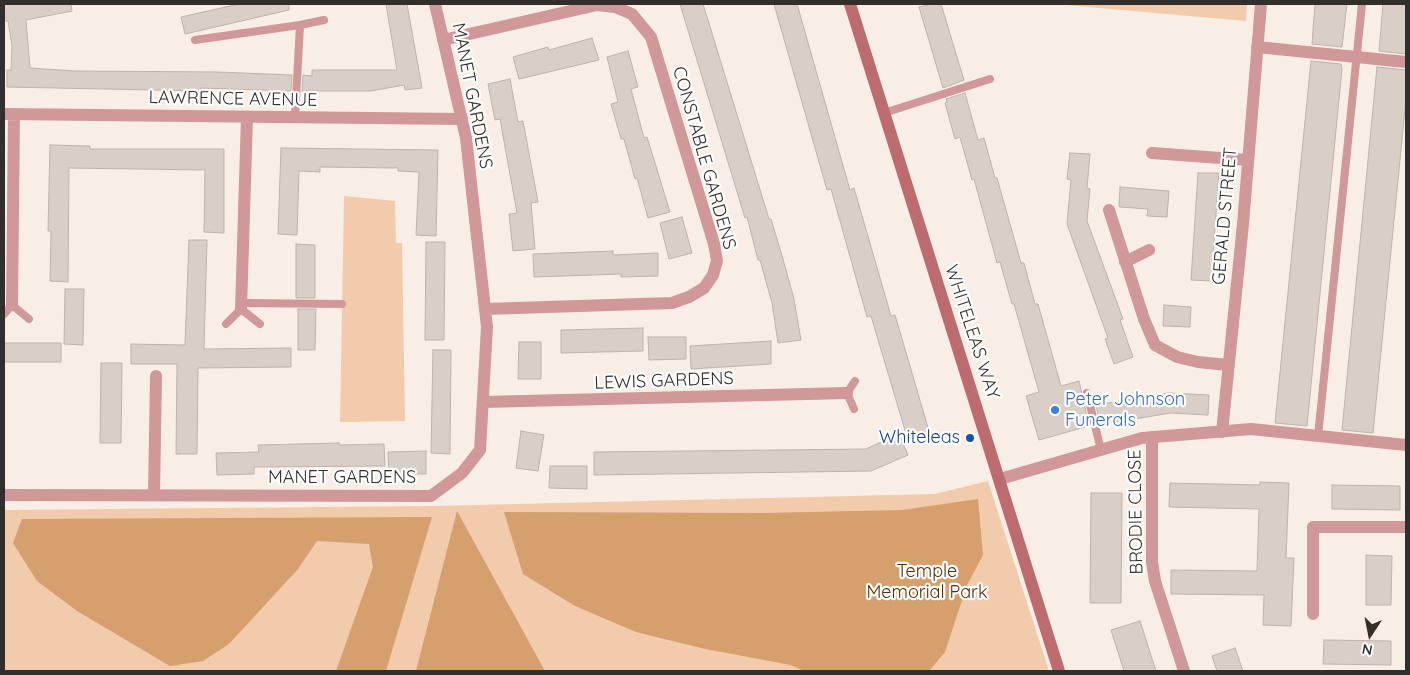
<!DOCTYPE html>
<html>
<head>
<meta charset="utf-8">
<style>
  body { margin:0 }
  #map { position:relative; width:1410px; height:675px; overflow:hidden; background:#f9eee5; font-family:Quicksand,sans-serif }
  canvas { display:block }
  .frame { position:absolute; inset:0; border:5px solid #322e2b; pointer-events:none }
  .north { position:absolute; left:1345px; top:610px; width:50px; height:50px; -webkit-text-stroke:4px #fff; paint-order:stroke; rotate:191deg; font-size:14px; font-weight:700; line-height:20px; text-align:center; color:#322e2b }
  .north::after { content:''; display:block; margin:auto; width:18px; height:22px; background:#322e2b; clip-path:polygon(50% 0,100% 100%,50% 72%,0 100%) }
</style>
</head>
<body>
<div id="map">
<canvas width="1410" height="675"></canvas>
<div class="frame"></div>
<div class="north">N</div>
</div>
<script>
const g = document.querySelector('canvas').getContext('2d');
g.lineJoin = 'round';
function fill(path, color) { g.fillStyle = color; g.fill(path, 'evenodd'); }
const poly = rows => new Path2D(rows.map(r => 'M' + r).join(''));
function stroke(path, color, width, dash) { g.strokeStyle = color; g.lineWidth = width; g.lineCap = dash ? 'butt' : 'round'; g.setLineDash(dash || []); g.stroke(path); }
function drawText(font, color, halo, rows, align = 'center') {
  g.font = font + ' Quicksand,sans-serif'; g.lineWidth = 4.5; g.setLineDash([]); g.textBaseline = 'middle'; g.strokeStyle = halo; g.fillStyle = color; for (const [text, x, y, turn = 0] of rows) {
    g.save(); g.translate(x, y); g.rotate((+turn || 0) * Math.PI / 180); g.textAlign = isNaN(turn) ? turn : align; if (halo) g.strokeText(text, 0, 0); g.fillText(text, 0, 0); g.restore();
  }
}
fill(poly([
  [1054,4,1247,4,1246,21],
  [344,196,395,201,396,243,402,243,405,421,340,422],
  [988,481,1049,671,4,671,4,510,433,506,935,494]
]), '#f1cbab');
fill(poly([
  [978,499,983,555,967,585,945,652,929,671,804,671,791,665,705,649,636,632,575,606,523,574,504,512,763,513,902,510],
  [457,511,545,671,416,671],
  [432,517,386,671,336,671,373,567,369,544,317,541,298,569,229,644,203,661,170,666,77,611,37,581,13,543,22,519]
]), '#d59f6e');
const building = poly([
  [4,4,71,4,72,11,26,20,30,68,75,71,218,72,292,75,291,91,201,88,201,91,7,87,7,70,11,70,12,46,8,21,4,21,4,4],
  [239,4,289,4,289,10,185,34,181,17,239,4],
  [386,4,407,4,422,88,405,90,404,85,371,91,302,91,303,75,312,76,312,70,397,70,386,4],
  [680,4,703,4,769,219,771,219,783,259,794,299,801,340,778,343,772,303,760,260,758,260,747,217,745,218,680,4],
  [774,4,797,4,850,190,854,188,891,316,895,315,929,431,907,437,871,316,867,317,831,189,827,190,774,4],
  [932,4,941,4,964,80,943,88,919,7,932,4],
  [1315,4,1347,4,1342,47,1312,44,1315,4],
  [1383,4,1406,4,1406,54,1379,51,1383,4],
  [592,38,599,60,519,79,513,57,548,47,549,50,592,38],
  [628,51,638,87,631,89,644,138,647,137,670,212,648,218,637,178,635,179,624,139,621,139,611,104,618,102,607,57,628,51],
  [1311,61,1341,64,1342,69,1307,426,1275,423,1311,61],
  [1377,67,1406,70,1406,99,1373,433,1342,430,1377,67],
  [510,79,518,122,523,121,538,202,531,203,535,249,513,251,509,214,517,213,500,119,495,120,488,84,510,79],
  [965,93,978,140,984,138,995,178,997,178,1021,263,1024,263,1035,304,1038,304,1061,386,1079,381,1089,426,1039,440,1026,396,1039,392,1014,304,1012,304,1000,262,997,263,974,179,972,180,960,137,955,139,945,103,947,102,946,99,965,93],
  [50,145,90,146,90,149,224,149,224,233,204,232,205,170,69,168,68,282,50,281,51,231,48,231,50,145],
  [281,148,438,150,436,236,416,235,419,172,398,171,398,168,320,167,320,172,299,171,297,235,278,234,281,148],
  [1070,153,1090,154,1087,188,1090,189,1087,221,1123,319,1120,320,1133,357,1114,364,1105,339,1108,338,1067,224,1071,180,1067,179,1070,153],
  [1198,173,1219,173,1211,281,1191,280,1198,173],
  [1120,187,1169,191,1167,217,1147,216,1148,209,1119,207,1120,187],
  [682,217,692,253,669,259,660,223,682,217],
  [189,240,207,240,204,349,291,348,291,367,198,368,197,454,176,454,177,364,131,364,131,344,185,345,189,240],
  [426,242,445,242,444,340,425,340,426,242],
  [296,244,315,245,315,298,296,298,296,244],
  [613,251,613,255,658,253,658,276,621,277,621,274,534,277,533,254,613,251],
  [65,289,84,289,83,345,64,344,65,289],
  [1164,305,1191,307,1190,327,1163,326,1164,305],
  [298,309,316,309,315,350,298,350,298,309],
  [643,328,643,351,561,353,561,330,643,328],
  [648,337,686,337,686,359,649,360,648,337],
  [771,341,771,364,691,369,690,346,771,341],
  [519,342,541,342,541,379,518,379,519,342],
  [4,343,61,343,61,362,4,362,4,343],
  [433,350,451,350,450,454,431,453,433,350],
  [101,363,122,363,121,443,100,443,101,363],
  [1169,393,1209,395,1208,415,1171,413,1104,424,1104,422,1100,423,1096,405,1169,393],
  [521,431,544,435,538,471,516,468,521,431],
  [899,434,908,455,871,471,594,475,594,452,866,449,899,434],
  [339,443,339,445,384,444,385,466,254,467,254,474,217,475,216,453,259,452,258,445,339,443],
  [426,451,426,474,389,474,388,452,426,451],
  [550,466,587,466,587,489,549,488,550,466],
  [1260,482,1289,483,1286,558,1294,558,1291,626,1263,625,1264,595,1171,594,1171,570,1257,571,1259,509,1169,507,1170,483,1260,485,1260,482],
  [1332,485,1400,486,1400,510,1332,509,1332,485],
  [1091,493,1122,493,1121,603,1090,603,1091,493],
  [1366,555,1392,556,1391,605,1366,605,1366,555],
  [1140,621,1156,671,1124,671,1111,630,1140,621],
  [1324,640,1391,641,1391,665,1323,664,1324,640],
  [1235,648,1243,671,1217,671,1212,656,1235,648]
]);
fill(building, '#dacfc7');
stroke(building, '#bdb3ab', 1);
stroke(poly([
  [300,25,324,20],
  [195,40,300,25,295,117],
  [884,113,990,79],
  [242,303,342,304],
  [4,314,12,305,29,319],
  [226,324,241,309,260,324],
  [1087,393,1101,450],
  [854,409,847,393,855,381],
  [1318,436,1362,4]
]), '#d09898', 8);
stroke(poly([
  [443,40,597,5,615,7,632,14,651,37,714,244,717,261,713,275,704,288,689,297,672,303,485,309],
  [1257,47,1406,62],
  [4,114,462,119],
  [1152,153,1248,160],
  [1109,210,1144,319,1155,345,1177,357,1198,362,1228,365],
  [1125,262,1149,250],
  [12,305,14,114],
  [241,309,247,117],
  [483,402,847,393],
  [1222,432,1243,224,1261,4],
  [1152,437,1152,562,1155,581,1184,671],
  [1000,479,1142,438,1251,429,1406,445],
  [4,495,431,496,462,473,480,450,487,327,466,138,435,4],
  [154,495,156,376],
  [1313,614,1313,527,1406,527]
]), '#d09898', 12);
stroke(poly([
  [850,4,1059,671]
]), '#bc6b6e', 12);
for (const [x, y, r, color] of [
  [1055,410,5,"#3f7fe0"],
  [970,438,5,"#1a4fb4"]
]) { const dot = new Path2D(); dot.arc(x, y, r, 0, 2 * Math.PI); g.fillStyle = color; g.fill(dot); stroke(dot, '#fff', 2); }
drawText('18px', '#322e2b', '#fff', [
  ["MANET GARDENS",472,96,79],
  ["LAWRENCE AVENUE",233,99,1],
  ["CONSTABLE GARDENS",704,158,74],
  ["GERALD STREET",1225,216,-85],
  ["WHITELEAS WAY",972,332,72],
  ["LEWIS GARDENS",664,381,-2],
  ["MANET GARDENS",342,478],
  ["BRODIE CLOSE",1136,512,-91]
]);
drawText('18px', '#366cbe', '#fff', [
  ["Peter Johnson",1065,400],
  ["Funerals",1065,421]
], 'left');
drawText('18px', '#164399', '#fff', [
  ["Whiteleas",960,438]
], 'right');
drawText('18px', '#532f07', '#fff', [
  ["Temple",927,572],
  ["Memorial Park",927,593]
]);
</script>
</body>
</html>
